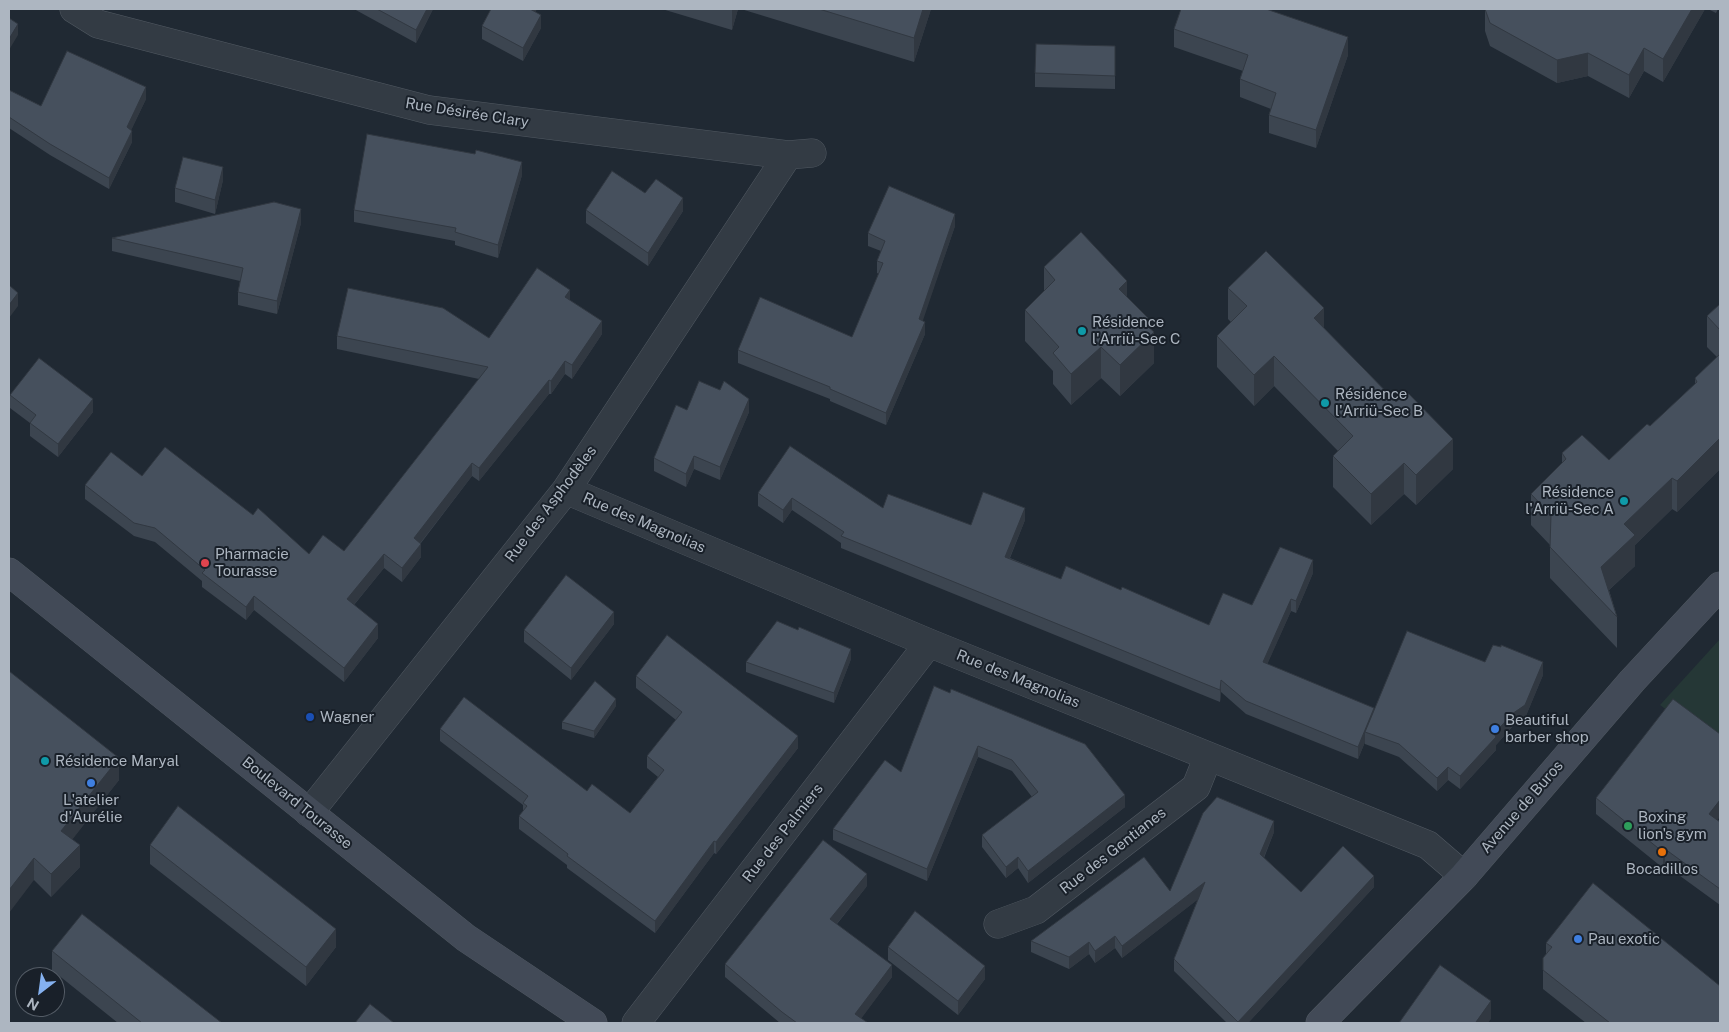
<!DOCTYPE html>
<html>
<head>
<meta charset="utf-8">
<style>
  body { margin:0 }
  #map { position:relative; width:1729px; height:1032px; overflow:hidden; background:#202933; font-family:"Public Sans",sans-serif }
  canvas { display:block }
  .frame { position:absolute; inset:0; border:10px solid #adb6c1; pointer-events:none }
  .north { position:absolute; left:15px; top:967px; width:50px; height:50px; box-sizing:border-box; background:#192029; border:1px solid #545c66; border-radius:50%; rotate:210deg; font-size:14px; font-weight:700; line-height:20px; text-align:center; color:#adb6c1 }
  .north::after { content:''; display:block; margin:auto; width:18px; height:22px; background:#85b1ef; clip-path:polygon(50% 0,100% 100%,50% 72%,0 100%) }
</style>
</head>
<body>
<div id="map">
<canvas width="1729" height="1032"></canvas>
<div class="frame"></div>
<div class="north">N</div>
</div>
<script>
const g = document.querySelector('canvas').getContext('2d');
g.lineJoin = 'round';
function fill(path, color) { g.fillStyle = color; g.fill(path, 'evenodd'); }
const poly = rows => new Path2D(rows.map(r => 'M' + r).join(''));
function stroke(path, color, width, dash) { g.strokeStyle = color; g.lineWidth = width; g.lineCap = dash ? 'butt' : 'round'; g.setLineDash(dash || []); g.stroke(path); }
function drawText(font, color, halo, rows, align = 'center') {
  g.font = font + ' "Public Sans",sans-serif'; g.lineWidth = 4; g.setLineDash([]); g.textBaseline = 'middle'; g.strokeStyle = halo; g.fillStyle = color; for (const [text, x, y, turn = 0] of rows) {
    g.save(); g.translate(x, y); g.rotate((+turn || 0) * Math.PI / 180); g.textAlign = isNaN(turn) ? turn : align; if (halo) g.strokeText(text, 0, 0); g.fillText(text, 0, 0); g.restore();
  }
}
fill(poly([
  [1720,639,1720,750,1660,705]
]), '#253736');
const street = poly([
  [74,9,98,24,429,110,788,155,812,153],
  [566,490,929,643,1428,845,1464,876],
  [309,813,566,490,788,155],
  [998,924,1036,910,1196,787,1208,757],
  [636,1023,929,643]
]);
const secondary = poly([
  [9,572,466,938,593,1023],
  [1320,1023,1464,876,1632,681,1720,586]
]);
stroke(street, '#515962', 29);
stroke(secondary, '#515962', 29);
stroke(street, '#333b44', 28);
stroke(secondary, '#424a57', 28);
fill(poly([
  [354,9,433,9,416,43],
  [491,9,537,9,535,12,541,28,523,61,482,39,482,26],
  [662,9,738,9,732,30],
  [741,9,931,9,914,62],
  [1485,9,1705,9,1663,82,1644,71,1629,98,1588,76,1557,83,1490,46,1485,31],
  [1708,9,1718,9,1716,13],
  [1174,29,1348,55,1316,148,1269,133,1269,115,1271,109,1240,97,1240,79,1243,71,1174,47],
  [1115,46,1115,89,1035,87,1035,73],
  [9,90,41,106,146,99,131,130,132,142,109,189,50,155,9,128],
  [522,175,498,258,455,245,455,241,354,222,354,210],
  [223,180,215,214,175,202,175,188],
  [645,193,683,211,648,266,586,223,586,210],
  [301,223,277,314,238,305,238,292,240,281,112,251,112,238],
  [955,226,922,321,925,334,886,425,830,401,830,399,738,363,738,350,852,337,879,274,877,273,877,261,881,251,868,246,868,233],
  [1044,267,1127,298,1148,327,1154,363,1120,396,1101,378,1071,405,1053,384,1053,371,1025,341,1025,310,1044,291],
  [1228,288,1324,328,1453,469,1416,505,1404,494,1371,525,1333,487,1333,456,1338,451,1274,386,1254,406,1217,367,1217,336,1231,322,1228,319],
  [570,301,602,334,572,379,565,374,551,394,549,394,479,481,472,476,421,543,421,557,402,582,384,568,354,605,378,638,344,682,254,610,246,620,202,587,202,581,155,542,134,536,85,499,85,485,142,476,253,515,309,554,344,551,479,379,337,349,337,336,489,338],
  [1720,304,1720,469,1677,512,1672,509,1635,545,1635,566,1609,590,1617,617,1617,648,1550,578,1550,545,1531,525,1531,494,1562,463,1562,453,1609,460,1650,426,1695,384,1695,378,1717,357,1707,347,1707,316],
  [10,395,93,412,58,457,30,436,30,423,10,408],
  [687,410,749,412,720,480,694,469,686,487,654,471,654,458],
  [758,493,883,508,971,525,1025,520,1010,558,1061,579,1121,590,1209,625,1252,605,1313,573,1296,613,1291,611,1267,664,1374,710,1485,662,1543,675,1525,718,1512,727,1496,745,1496,750,1460,789,1448,780,1437,791,1399,757,1365,744,1365,742,1358,759,1246,714,1221,692,1220,702,841,548,841,543,792,510,783,523,758,506],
  [614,624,571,680,524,642,524,630],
  [851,659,834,703,746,672,746,662],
  [9,671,119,780,72,839,80,867,51,897,34,880],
  [636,676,798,748,716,854,714,853,655,933,567,868,567,865,519,829,519,816,523,812,523,805,440,741,440,729,587,791,630,813,658,777,647,768,647,756,676,720,636,688],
  [934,686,1125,807,1028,883,1018,868,1006,878,982,847,982,835,1032,797,1012,771,978,757,927,881,833,840,833,829,901,772],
  [616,706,594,738,562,729,562,722],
  [1596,798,1718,820,1720,822,1720,905,1665,865,1663,868,1596,814],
  [1274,832,1264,858,1301,892,1374,887,1248,1023,1227,1023,1174,971,1174,959,1198,899,1122,958,1115,948,1095,963,1089,954,1069,969,1031,952,1031,941,1170,891],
  [150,845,336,947,306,986,150,864],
  [867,886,837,924,892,977,861,1018,868,1023,780,1023,725,977,725,964],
  [1546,943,1720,1023,1586,1023,1543,989,1543,958,1546,955],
  [888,947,985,979,958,1015,888,960],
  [52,951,222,1023,118,1023,52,970]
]), '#3c4550');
fill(poly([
  [427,9,433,9,416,43,416,30],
  [531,9,537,9,530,22],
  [732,9,738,9,732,30],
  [923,9,931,9,914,62,914,38],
  [1692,9,1705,9,1663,82,1663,59],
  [541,15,541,28,523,61,523,48],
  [18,24,18,35,9,50,9,39],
  [1348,37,1348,55,1316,148,1316,130],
  [1644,48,1644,71,1629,98,1629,75],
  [1588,53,1588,76,1557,83,1557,60],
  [146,87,146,99,127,139,127,127],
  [132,131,132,142,109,189,109,178],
  [522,162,522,175,498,258,498,245],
  [223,167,223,180,215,214,215,200],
  [683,198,683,211,648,266,648,253],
  [301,209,301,223,277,314,277,301],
  [955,214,955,226,919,332,919,319],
  [1127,281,1127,312,1119,289],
  [570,290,570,304,565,297],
  [18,293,18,306,9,318,9,305],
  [1324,308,1324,339,1314,318],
  [1148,318,1148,338,1154,332,1154,363,1120,396,1120,365,1144,323],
  [602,321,602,334,572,379,572,365],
  [925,322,925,334,886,425,886,413],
  [1101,347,1101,378,1071,405,1071,374],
  [1274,356,1274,386,1254,406,1254,375],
  [565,361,565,374,551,394,551,381],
  [549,380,549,394,479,481,479,468],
  [93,399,93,412,58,457,58,444],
  [749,399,749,412,720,480,720,467],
  [1720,438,1720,469,1677,512,1677,481],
  [1453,439,1453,469,1416,505,1416,475],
  [694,456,694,469,686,487,686,474],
  [472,463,472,476,414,551,414,538],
  [1404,463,1404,494,1371,525,1371,494],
  [1672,478,1672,509,1635,545,1635,566,1601,597,1601,567,1624,524],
  [792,498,792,510,783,523,783,510],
  [1025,508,1025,520,1005,569,1005,557],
  [421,544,421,557,402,582,402,568],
  [384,554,384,568,347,613,347,599],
  [1313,560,1313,573,1296,613,1296,601],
  [254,596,254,610,246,620,246,607],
  [1291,599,1291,611,1263,674,1263,662],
  [614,612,614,624,571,680,571,668],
  [378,624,378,638,344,682,344,668],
  [851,649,851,659,834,703,834,693],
  [1543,662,1543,675,1525,718,1512,727,1496,745,1496,750,1460,789,1460,776,1494,734],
  [1221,680,1221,692,1220,702,1220,690],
  [616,699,616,706,594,738,594,731],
  [1374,708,1374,720,1365,732,1365,742,1358,759,1358,747],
  [798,736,798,748,716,854,716,842],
  [978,746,978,757,927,881,927,869],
  [119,758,119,780,61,854,61,831],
  [1448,767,1448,780,1437,791,1437,778],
  [1125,795,1125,807,1028,883,1028,871],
  [1720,800,1720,817,1709,830,1709,814],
  [1274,821,1274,832,1260,866,1260,854],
  [714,841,714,853,655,933,655,921],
  [80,845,80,867,51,897,51,874],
  [1665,849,1665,865,1663,868,1663,852],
  [1018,857,1018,868,1006,878,1006,867],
  [34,858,34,880,9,913,9,890],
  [867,874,867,886,830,932,830,919],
  [1374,876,1374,887,1248,1023,1238,1023,1238,1022],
  [1205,882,1205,894,1122,958,1122,946],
  [336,929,336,947,306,986,306,967],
  [1115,936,1115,948,1095,963,1095,951],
  [1089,942,1089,954,1069,969,1069,957],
  [892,965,892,977,858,1023,855,1014],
  [985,966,985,979,958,1015,958,1001],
  [1491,1001,1491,1019,1488,1023,1476,1023,1476,1022]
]), '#313841');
const building = poly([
  [377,9,427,9,416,30,377,9],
  [491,9,531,9,530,9,541,15,523,48,482,26,491,9],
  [819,9,923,9,914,38,819,9],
  [1181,9,1266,9,1348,37,1316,130,1269,115,1276,93,1240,79,1248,55,1174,29,1181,9],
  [1485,9,1692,9,1663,59,1644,48,1629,75,1588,53,1557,60,1490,23,1485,9],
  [9,18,18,24,9,39,9,18],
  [1036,44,1115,46,1115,76,1035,73,1036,44],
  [67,51,146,87,127,127,132,131,109,178,50,144,9,117,9,90,41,106,67,51],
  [367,134,475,154,476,150,522,162,498,245,455,232,456,228,354,210,367,134],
  [183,157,223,167,215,200,175,188,183,157],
  [612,171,645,193,656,179,683,198,648,253,586,210,612,171],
  [889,186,955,214,919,319,925,322,886,413,830,389,830,387,738,350,760,297,852,337,883,263,877,261,885,241,868,233,889,186],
  [274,202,301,209,277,301,238,292,243,268,112,238,274,202],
  [1081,232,1127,281,1119,289,1148,318,1144,323,1154,332,1120,365,1101,347,1071,374,1053,353,1059,347,1025,310,1055,280,1044,267,1081,232],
  [1266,251,1324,308,1314,318,1365,370,1396,402,1407,392,1453,439,1416,475,1404,463,1371,494,1333,456,1353,436,1274,356,1254,375,1217,336,1247,306,1228,288,1266,251],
  [537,268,570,290,565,297,602,321,572,365,565,361,551,381,549,380,479,468,472,463,414,538,421,544,402,568,384,554,347,599,378,624,344,668,254,596,246,607,202,573,205,570,155,528,134,523,85,485,111,452,142,476,165,447,253,515,258,508,309,554,323,535,344,551,488,367,337,336,348,288,443,308,489,338,537,268],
  [9,285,18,293,9,305,9,285],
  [1720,304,1720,330,1707,316,1720,304],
  [1720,354,1720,438,1677,481,1672,478,1624,524,1635,535,1601,567,1617,617,1550,547,1551,515,1531,494,1566,459,1562,453,1582,435,1609,460,1647,424,1650,426,1697,382,1695,378,1720,354],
  [39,358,93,399,58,444,30,423,36,415,10,395,39,358],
  [699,381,720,390,724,381,749,399,720,467,694,456,686,474,654,458,676,405,687,410,699,381],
  [790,446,883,508,888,494,971,525,983,492,1025,508,1005,557,1061,579,1066,566,1121,590,1122,587,1209,625,1223,593,1252,605,1280,547,1313,560,1296,601,1291,599,1263,662,1374,708,1358,747,1246,701,1221,680,1220,690,841,536,844,532,792,498,783,510,758,493,790,446],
  [566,575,614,612,571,668,524,630,566,575],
  [777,621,798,630,799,627,851,649,834,693,746,662,777,621],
  [1407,631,1485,662,1493,645,1501,647,1501,645,1543,662,1525,705,1512,714,1494,734,1496,737,1460,776,1448,767,1437,778,1399,744,1365,732,1407,631],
  [667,635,798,736,716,842,714,841,655,921,567,856,568,854,519,816,527,806,523,803,528,796,440,729,464,697,587,791,592,784,630,813,664,770,647,756,682,712,636,676,667,635],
  [9,671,119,758,61,831,80,845,51,874,34,858,9,890,9,671],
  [595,681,616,699,594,731,562,722,595,681],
  [934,686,950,693,951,689,1085,744,1125,795,1028,871,1018,857,1006,867,982,835,1038,792,1012,760,978,746,927,869,833,829,885,760,901,772,934,686],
  [1673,699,1720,734,1720,800,1709,814,1720,822,1720,889,1665,849,1663,852,1596,798,1673,699],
  [1217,797,1274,821,1260,854,1301,892,1343,846,1374,876,1238,1022,1174,959,1205,882,1122,946,1115,936,1095,951,1089,942,1069,957,1031,941,1144,857,1170,891,1203,813,1217,797],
  [178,806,336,929,306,967,150,845,178,806],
  [823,840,867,874,830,919,892,965,855,1014,868,1023,797,1023,782,1012,725,964,823,840],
  [1593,883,1720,986,1720,1023,1610,1023,1543,970,1543,958,1552,947,1546,943,1593,883],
  [915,911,985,966,958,1001,888,947,915,911],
  [82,914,222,1023,142,1023,52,951,82,914],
  [1440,965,1491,1001,1476,1022,1478,1023,1399,1023,1440,965],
  [370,1004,394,1023,355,1023,370,1004]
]);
fill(building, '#46505d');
stroke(building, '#313841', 1);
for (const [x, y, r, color] of [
  [1082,331,5,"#0f9aa8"],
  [1325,403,5,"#0f9aa8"],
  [1624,501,5,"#0f9aa8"],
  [205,563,5,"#e0444e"],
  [310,717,5,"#1a4fb4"],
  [1495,729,5,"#3f7fe0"],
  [45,761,5,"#0f9aa8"],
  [91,783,5,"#3f7fe0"],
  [1628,826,5,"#2e9e5b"],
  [1662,852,5,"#e8710a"],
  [1578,939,5,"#3f7fe0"]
]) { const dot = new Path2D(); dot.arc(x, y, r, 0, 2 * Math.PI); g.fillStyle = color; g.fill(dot); stroke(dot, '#192029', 2); }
drawText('15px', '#adb6c1', '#192029', [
  ["Rue Désirée Clary",467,113,9],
  ["Rue des Asphodèles",551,504,-53],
  ["Rue des Magnolias",644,523,23],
  ["Rue des Magnolias",1018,679,22],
  ["Boulevard Tourasse",297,803,39],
  ["Avenue de Buros",1522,807,-49],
  ["Rue des Palmiers",783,833,-52],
  ["Rue des Gentianes",1113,851,-38]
]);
drawText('15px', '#adb6c1', '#192029', [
  ["Résidence",1092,322],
  ["l'Arriü-Sec C",1092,339],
  ["Résidence",1335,394],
  ["l'Arriü-Sec B",1335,411],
  ["Résidence",1614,492,"right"],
  ["l'Arriü-Sec A",1614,509,"right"],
  ["Pharmacie",215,554],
  ["Tourasse",215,571],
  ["Wagner",320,717],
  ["Beautiful",1505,720],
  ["barber shop",1505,737],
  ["Résidence Maryal",55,761],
  ["L'atelier",91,800,"center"],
  ["d'Aurélie",91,817,"center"],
  ["Boxing",1638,817],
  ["lion's gym",1638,834],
  ["Bocadillos",1662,869,"center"],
  ["Pau exotic",1588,939]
], 'left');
</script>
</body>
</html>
